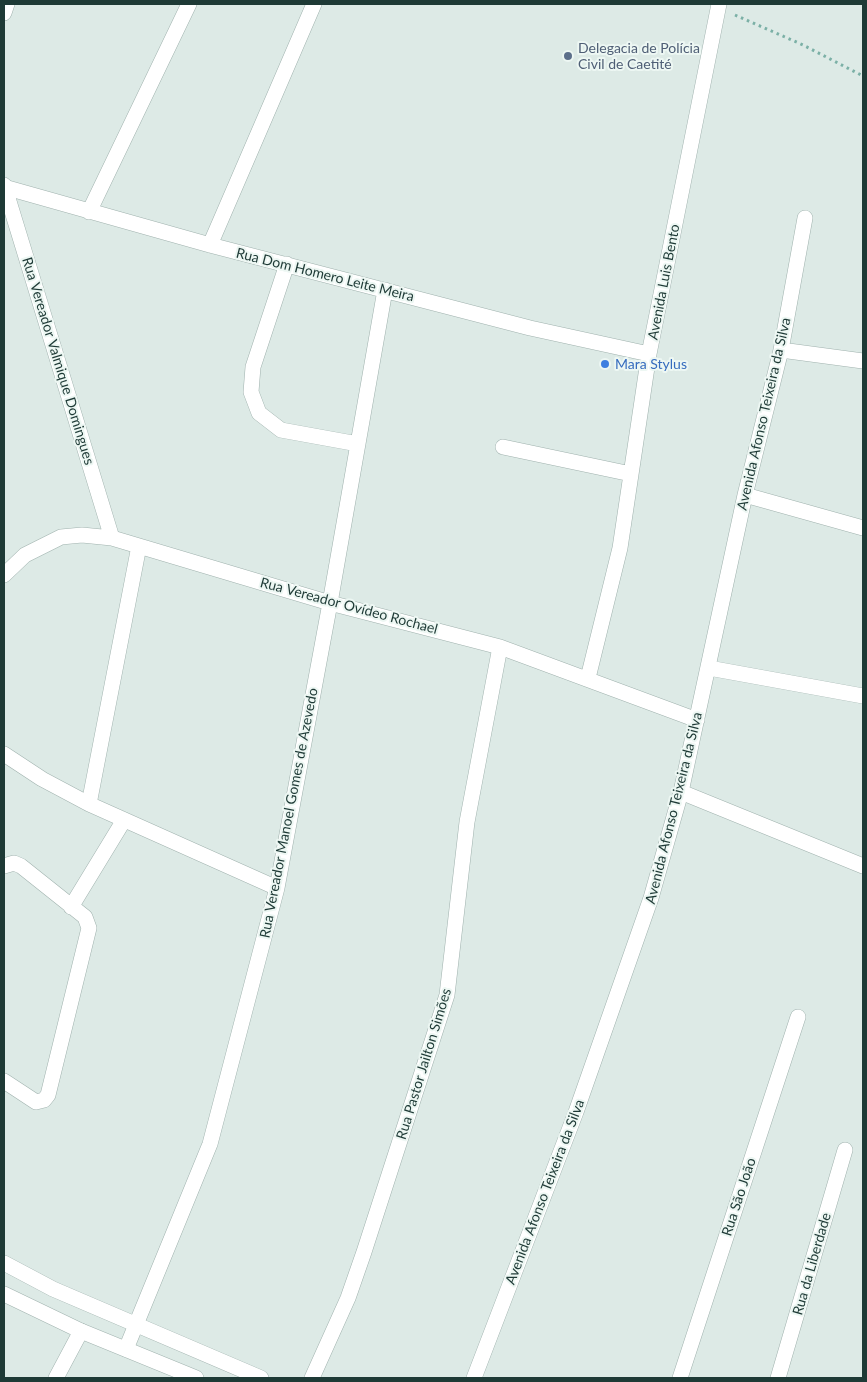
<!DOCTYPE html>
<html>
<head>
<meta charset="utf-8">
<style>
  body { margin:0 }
  #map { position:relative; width:867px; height:1382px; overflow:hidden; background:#ddeae6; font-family:Lato,sans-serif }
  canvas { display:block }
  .frame { position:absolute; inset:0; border:5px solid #1e3a36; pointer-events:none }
</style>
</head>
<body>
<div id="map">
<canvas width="867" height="1382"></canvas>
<div class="frame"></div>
</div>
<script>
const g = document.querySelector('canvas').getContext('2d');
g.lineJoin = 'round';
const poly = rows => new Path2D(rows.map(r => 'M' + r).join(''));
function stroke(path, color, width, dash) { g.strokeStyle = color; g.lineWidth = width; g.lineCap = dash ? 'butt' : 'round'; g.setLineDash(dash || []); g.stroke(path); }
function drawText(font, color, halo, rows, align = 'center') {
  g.font = font + ' Lato,sans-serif'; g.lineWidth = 4; g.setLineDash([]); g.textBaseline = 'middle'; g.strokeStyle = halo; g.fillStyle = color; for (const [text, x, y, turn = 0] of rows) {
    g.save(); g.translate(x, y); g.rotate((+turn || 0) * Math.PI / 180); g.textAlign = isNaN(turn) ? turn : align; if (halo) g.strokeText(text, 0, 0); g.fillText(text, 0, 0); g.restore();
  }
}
const minor = poly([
  [4,13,7,4],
  [4,185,112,538],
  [4,187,210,245,530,328,649,354],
  [89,212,189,4],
  [210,245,314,4],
  [287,264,253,367,251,392,259,413,281,430,358,444],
  [781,350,863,361],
  [503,447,631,474],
  [745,495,863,528],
  [4,575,25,555,61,537,82,535,112,538,330,603,500,647,697,720],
  [709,668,863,696],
  [588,678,620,548,649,354,719,4],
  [4,754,42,779,89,804,277,888],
  [681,792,863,866],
  [89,804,139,546],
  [4,866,14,863,21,866,85,917,89,928,48,1095,44,1100,36,1102,4,1081],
  [71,907,124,820],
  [126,1349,210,1144,277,888,330,603,385,290],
  [56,1378,81,1331],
  [312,1378,348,1298,364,1252,447,995,467,822,500,647],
  [474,1378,576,1112,651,898,681,792,745,495,781,350,805,218],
  [680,1378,798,1017],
  [778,1378,845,1150]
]);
const tertiary = poly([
  [4,1263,53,1289,261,1378],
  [4,1294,81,1331,196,1378]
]);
stroke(minor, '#a0b2ae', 16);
stroke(tertiary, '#a0b2ae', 16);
stroke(poly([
  [735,15,803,45,863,76]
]), '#7bb0a6', 3, [2.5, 4]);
stroke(minor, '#fff', 15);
stroke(tertiary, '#fff', 15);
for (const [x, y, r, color] of [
  [568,56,5,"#5c6f8a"],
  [605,364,5,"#3f7fe0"]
]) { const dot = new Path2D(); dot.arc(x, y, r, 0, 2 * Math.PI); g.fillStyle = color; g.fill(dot); stroke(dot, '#edf7f3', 2); }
drawText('14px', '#4e5e75', '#edf7f3', [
  ["Delegacia de Polícia",578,48],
  ["Civil de Caetité",578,64]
], 'left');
drawText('14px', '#1e3a36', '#edf7f3', [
  ["Rua Dom Homero Leite Meira",325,275,14],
  ["Avenida Luis Bento",664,282,-79],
  ["Rua Vereador Valmique Domingues",58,361,73],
  ["Avenida Afonso Teixeira da Silva",764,414,-77],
  ["Rua Vereador Ovídeo Rochael",349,606,15],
  ["Avenida Afonso Teixeira da Silva",674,808,-76],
  ["Rua Vereador Manoel Gomes de Azevedo",289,813,-79],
  ["Rua Pastor Jailton Simões",424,1064,-73],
  ["Avenida Afonso Teixeira da Silva",545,1192,-69],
  ["Rua São João",739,1197,-72],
  ["Rua da Liberdade",812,1264,-74]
]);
drawText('14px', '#366cbe', '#edf7f3', [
  ["Mara Stylus",615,364]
], 'left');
</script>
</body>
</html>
